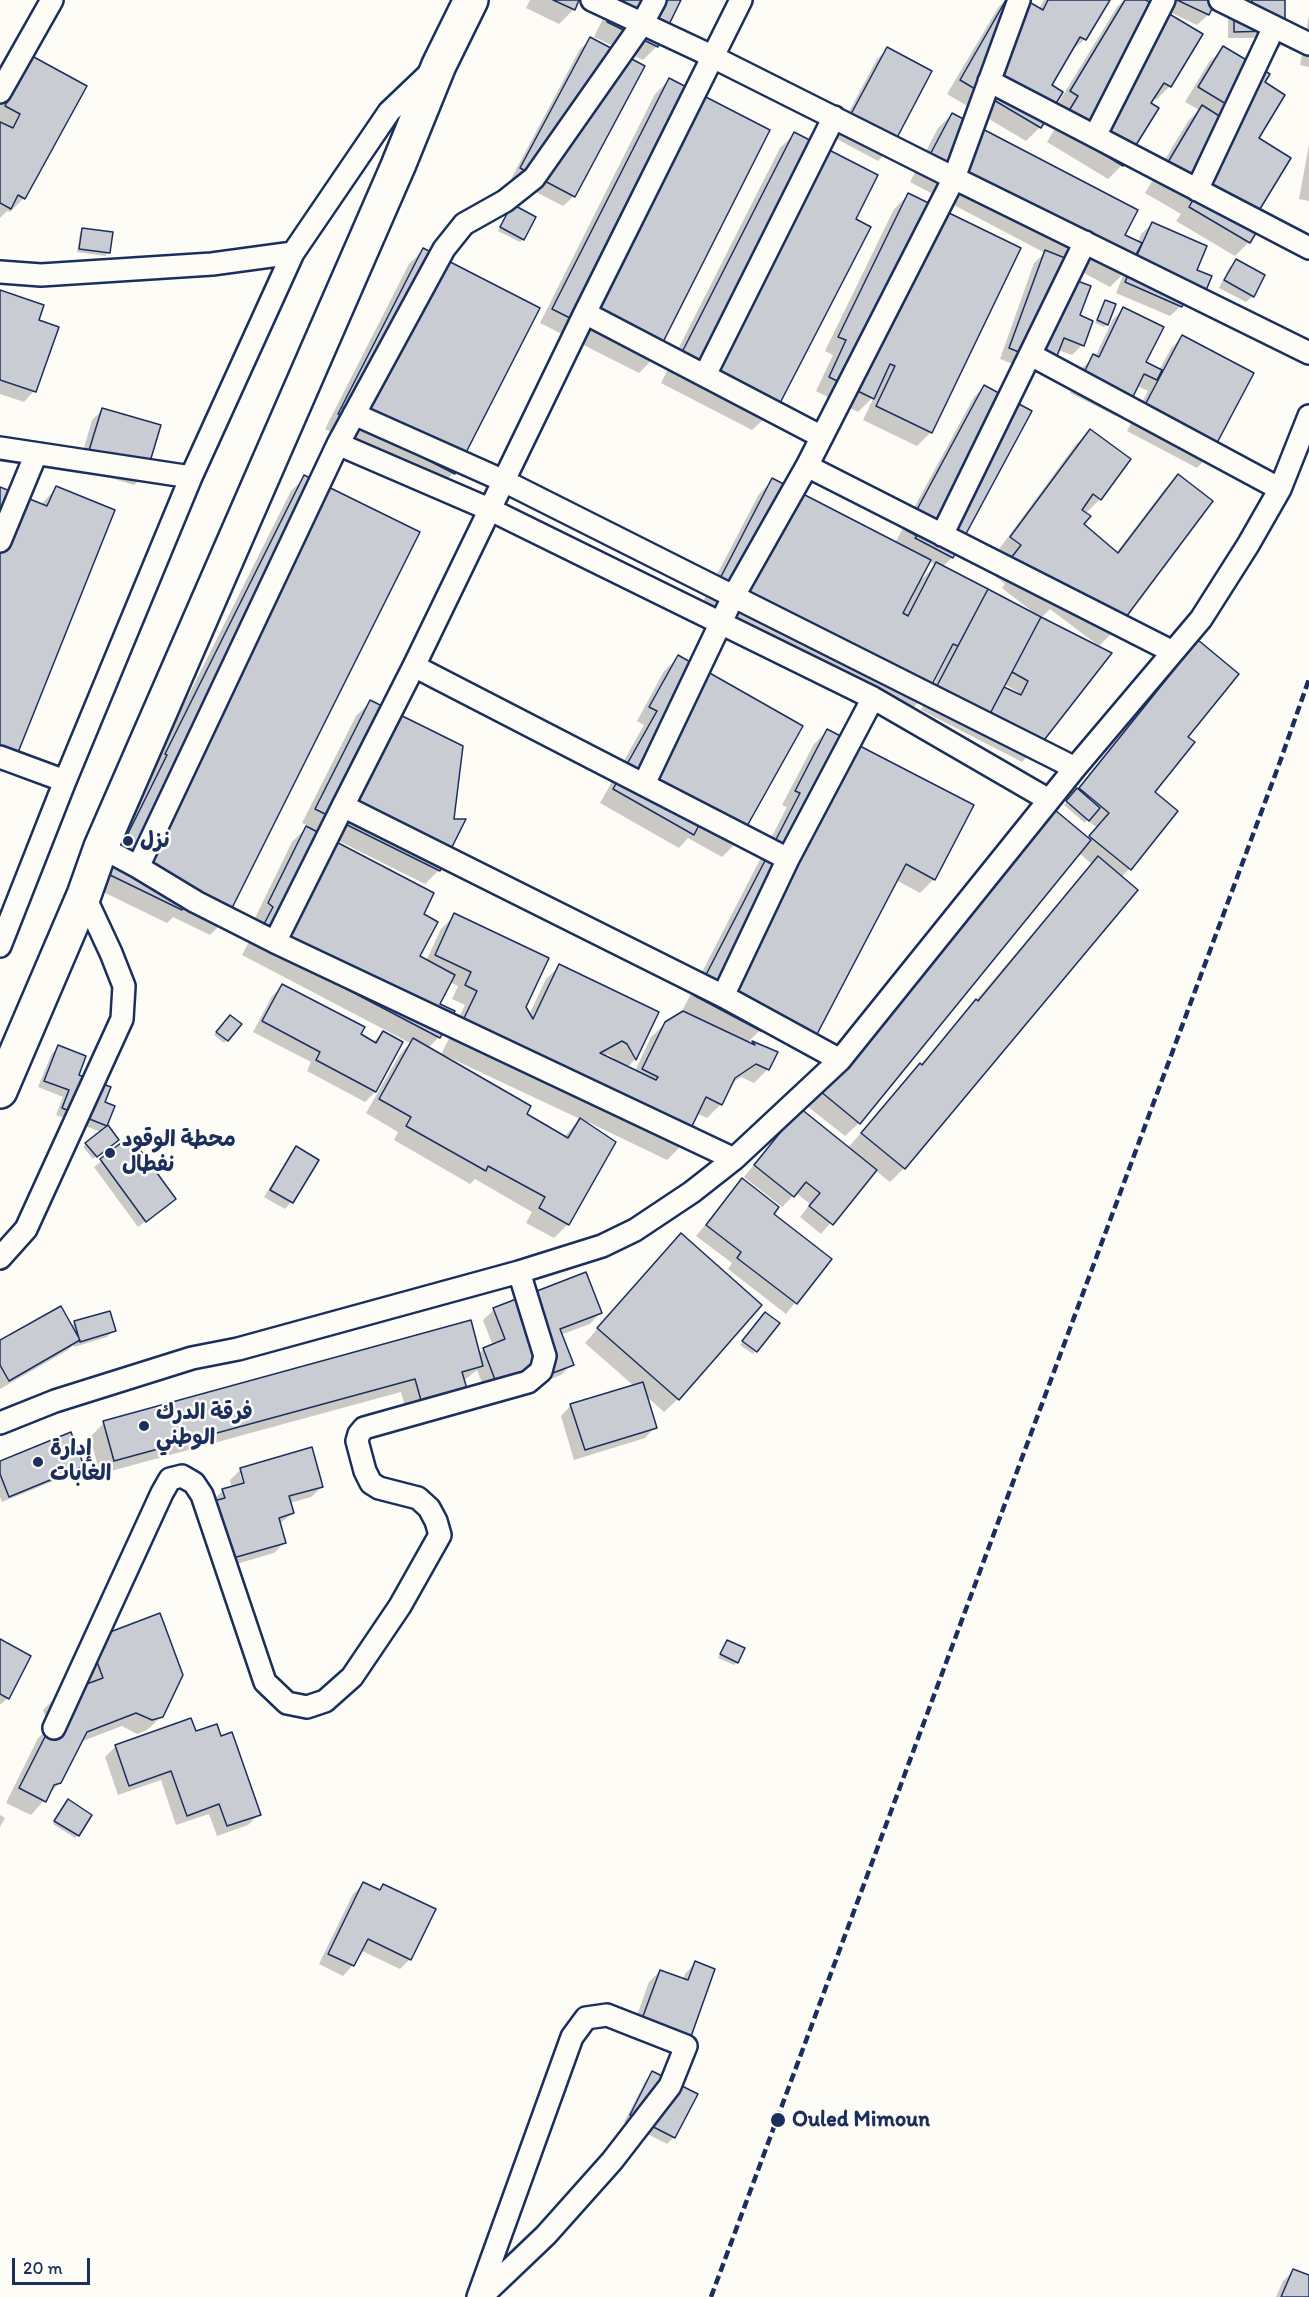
<!DOCTYPE html>
<html>
<head>
<meta charset="utf-8">
<style>
  body { margin:0 }
  #map { position:relative; width:1309px; height:2297px; overflow:hidden; background:#fdfcf7; font-family:Itim,sans-serif }
  canvas { display:block }
  .scale { position:absolute; left:12px; top:2258px; width:78px; height:27px; box-sizing:border-box; border:3px solid #1b2f5e; border-top:0; padding-left:8px; font-size:18px; line-height:21px; white-space:nowrap; color:#1b2f5e; -webkit-text-stroke:4px #fdfcf7; paint-order:stroke }
</style>
</head>
<body>
<div id="map">
<canvas width="1309" height="2297"></canvas>
<div class="scale">20 m</div>
</div>
<script>
const g = document.querySelector('canvas').getContext('2d');
g.lineJoin = 'round';
function fill(path, color) { g.fillStyle = color; g.fill(path, 'evenodd'); }
const poly = rows => new Path2D(rows.map(r => 'M' + r).join(''));
function stroke(path, color, width, dash) { g.strokeStyle = color; g.lineWidth = width; g.lineCap = dash ? 'butt' : 'round'; g.setLineDash(dash || []); g.stroke(path); }
function drawText(font, color, halo, rows, align = 'center') {
  g.font = font + ' Itim,"Playpen Sans Arabic",sans-serif'; g.lineWidth = 5; g.setLineDash([]); g.textBaseline = 'middle'; g.strokeStyle = halo; g.fillStyle = color; for (const [text, x, y, turn = 0] of rows) {
    g.save(); g.translate(x, y); g.rotate((+turn || 0) * Math.PI / 180); g.textAlign = isNaN(turn) ? turn : align; if (halo) g.strokeText(text, 0, 0); g.fillText(text, 0, 0); g.restore();
  }
}
fill(poly([
  [530,0,578,0,573,10,559,24,526,8],
  [612,0,679,0,657,46,643,60,594,37],
  [1005,0,1023,0,1039,9,1044,0,1108,0,1085,39,1070,52,1050,86,1040,127,1026,141,947,94,998,8],
  [1124,0,1215,0,1208,15,1197,25,1157,6,1170,86,1156,100,1153,98,1122,165,1108,179,1047,142,1066,110,1057,105,1117,7],
  [1246,0,1283,0,1284,43,1277,50,1264,50,1263,38,1228,38,1228,15,1246,8],
  [1309,15,1309,67,1300,65],
  [591,39,574,196,563,206,511,179,580,49],
  [1223,48,1263,83,1257,139,1258,209,1249,242,1235,256,1176,221,1181,214,1145,193,1188,121,1199,110,1185,102,1209,62],
  [888,49,888,150,878,161,835,138,877,59],
  [32,58,24,198,10,212,7,211,0,218,0,106,18,72],
  [669,80,653,359,639,373,540,323,655,94],
  [952,114,1123,236,1138,243,1141,234,1152,224,1183,301,1181,306,1170,316,1116,293,1124,273,1110,287,1067,264,1082,345,1072,355,1058,350,1052,365,1042,375,1000,359,1034,263,1045,253,910,182,938,128],
  [794,134,854,220,777,407,752,430,661,383,780,148],
  [1309,144,1309,201,1299,199],
  [908,195,931,432,917,446,863,420,875,395,858,412,816,391,833,355,825,351,894,209],
  [510,209,523,239,520,242,498,231],
  [83,230,108,253,105,256,77,252,80,233],
  [423,250,453,473,440,487,325,429,409,264],
  [1236,261,1253,296,1246,302,1219,288,1229,268],
  [0,291,34,391,24,402,0,394],
  [1106,302,1107,324,1104,327,1095,323],
  [1124,309,1144,363,1159,370,1172,347,1182,337,1207,457,1197,468,1127,431,1148,391,1137,386,1127,406,1116,416,1070,393,1083,367,1095,357,1113,319],
  [984,387,1030,411,952,558,942,567,1033,614,1034,613,1002,588,1005,584,995,576,1008,559,997,552,1076,444,1090,431,1100,499,1085,514,1082,525,1116,553,1164,490,1178,476,1113,632,1099,646,1050,609,1041,618,1032,752,1022,762,921,710,950,652,944,659,924,697,910,711,698,611,759,494,773,480,895,543,974,397],
  [928,561,936,565,918,583],
  [1004,684,1018,692,1017,695,1002,687],
  [103,409,145,474,134,485,78,468,92,420],
  [305,477,224,921,210,935,173,917,167,923,95,888,154,769,152,768,291,491],
  [56,488,14,760,0,773,0,489,41,505],
  [1198,642,1186,737,1153,792,1129,869,1121,877,1136,890,904,1168,890,1182,875,1170,821,1234,800,1217,810,1204,796,1193,782,1207,744,1177,790,1120,848,1148,906,1079,920,1066,1092,864,1079,853,859,1123,845,1136,807,1106,989,882,1087,839,1096,827,1087,820,1085,823,1064,805,1184,656],
  [678,657,736,843,722,857,688,838,679,848,600,803,644,725,637,721,664,671],
  [370,702,439,870,425,884,327,835,422,914,418,957,426,961,441,929,455,915,529,1015,546,979,560,966,657,1013,635,1059,627,1068,635,1071,651,1037,666,1023,685,1012,682,1011,787,807,782,805,814,744,828,730,934,879,920,893,896,880,814,1037,800,1051,760,1030,747,1043,751,1044,753,1043,776,1053,768,1069,754,1083,741,1077,730,1084,721,1104,707,1118,698,1114,681,1146,667,1160,588,1122,568,1224,554,1238,526,1223,532,1212,475,1179,470,1184,394,1140,398,1132,366,1113,400,1054,410,1043,242,955,260,921,255,918,292,842,308,826,302,823,356,716],
  [449,982,458,986,452,999,465,1005,441,1055,428,1048,439,1037,438,1004],
  [607,1054,613,1058,616,1063,603,1057],
  [446,1056,580,1119,564,1137,525,1115,445,1058],
  [283,985,373,1042,383,1033,378,1089,365,1102,307,1071,311,1062,253,1032,272,996],
  [227,1019,227,1040,224,1043,214,1035],
  [59,1047,77,1076,103,1103,105,1126,117,1140,93,1159,83,1147,101,1132,56,1115,63,1097,38,1087,52,1053],
  [130,1139,174,1199,138,1227,94,1167],
  [296,1148,317,1160,291,1202,285,1209,264,1197,290,1155],
  [742,1180,771,1214,830,1259,786,1314,728,1269,732,1263,696,1236],
  [667,1249,678,1399,664,1412,646,1396,655,1427,645,1438,574,1460,561,1416,571,1405,634,1386,585,1343],
  [494,1310,600,1313,590,1324,560,1335,572,1364,561,1375,490,1403,477,1370,410,1424,401,1392,100,1474,90,1437,104,1423,478,1354,484,1349,493,1346,483,1320],
  [109,1312,114,1330,107,1337,74,1347,73,1345,68,1350,0,1389,0,1342,71,1326,74,1323],
  [762,1316,778,1324,753,1354,740,1345],
  [0,1463,82,1466,76,1472,2,1502,0,1497],
  [241,1469,322,1487,311,1497,290,1503,293,1513,279,1524,284,1543,274,1553,216,1570,200,1514,223,1490,232,1488,230,1480],
  [240,1474,243,1474,247,1490,245,1490],
  [0,1641,8,1698,1,1704,0,1704],
  [90,1641,162,1716,147,1730,137,1734,122,1726,80,1742,60,1782,31,1815,6,1803,38,1738,50,1727,43,1710,57,1696,87,1685,76,1655],
  [727,1641,737,1662,734,1665,718,1658],
  [191,1720,195,1733,259,1814,248,1825,217,1836,209,1814,176,1825,161,1780,118,1795,105,1757,115,1747],
  [65,1804,78,1835,75,1838,53,1824],
  [0,1815,5,1818,0,1827],
  [363,1884,378,1891,383,1886,410,1959,400,1969,360,1950,353,1965,343,1976,319,1964,353,1894],
  [695,1963,676,2054,629,2038,649,1982,660,1971,683,1979,685,1974],
  [653,2073,674,2137,667,2144,624,2122,646,2080],
  [1293,2271,1309,2277,1309,2297,1276,2297,1283,2281]
]), '#0003');
const building = poly([
  [553,0,579,0,575,10,553,0],
  [618,0,681,0,658,47,607,22,618,0],
  [1006,0,1026,0,1043,10,1048,0,1110,0,1086,40,1080,37,1052,85,1063,92,1041,128,960,80,1006,0],
  [1125,0,1146,0,1203,34,1171,87,1164,83,1151,103,1159,108,1123,166,1059,127,1078,96,1070,91,1125,0],
  [1177,0,1216,0,1209,15,1177,0],
  [1252,0,1285,0,1285,43,1270,44,1270,31,1234,32,1234,7,1252,7,1252,0],
  [590,37,645,66,575,197,520,168,590,37],
  [1223,46,1270,74,1265,82,1285,95,1259,138,1291,158,1260,209,1268,213,1250,243,1189,207,1193,200,1158,179,1202,105,1224,119,1231,107,1198,87,1223,46],
  [887,47,932,71,890,151,844,127,887,47],
  [32,56,87,86,25,199,18,195,11,209,0,203,0,122,13,128,20,114,5,106,32,56],
  [669,78,770,130,654,360,552,309,669,78],
  [952,113,1138,210,1125,235,1142,243,1126,274,923,168,952,113],
  [794,132,878,175,856,219,871,227,778,407,674,368,794,132],
  [908,193,1021,248,932,433,876,406,895,366,890,364,874,399,829,377,846,340,838,337,908,193],
  [512,204,536,217,524,240,500,227,512,204],
  [1152,222,1207,246,1197,270,1212,276,1204,295,1190,289,1182,307,1125,282,1152,222],
  [82,228,113,232,110,253,79,249,82,228],
  [423,248,540,308,455,474,338,414,423,248],
  [1045,250,1070,260,1064,276,1091,286,1080,315,1093,321,1084,346,1064,338,1053,366,1009,348,1045,250],
  [1236,259,1265,275,1254,297,1224,280,1236,259],
  [0,290,44,305,39,320,59,327,36,392,0,380,0,290],
  [1105,300,1116,304,1108,325,1097,320,1105,300],
  [1123,307,1164,327,1146,362,1162,370,1157,380,1144,374,1128,407,1079,383,1093,354,1099,357,1123,307],
  [1182,335,1254,373,1209,458,1137,420,1182,335],
  [984,385,1032,411,953,558,915,538,917,536,906,530,984,385],
  [102,408,161,425,146,475,87,457,102,408],
  [1090,429,1131,459,1101,500,1093,494,1082,510,1091,516,1084,524,1118,553,1178,474,1213,501,1114,633,1064,596,1056,605,1014,574,1008,562,1021,545,1010,537,1090,429],
  [304,475,420,532,225,922,186,903,182,910,108,874,167,755,165,754,304,475],
  [772,478,931,560,903,613,908,616,936,562,988,589,958,646,953,644,925,698,842,654,838,662,711,596,772,478],
  [56,486,115,510,15,760,0,754,0,487,47,506,56,486],
  [988,589,1041,617,983,727,930,699,988,589],
  [1041,617,1112,653,1034,753,983,727,1004,687,1021,695,1028,681,1012,672,1041,617],
  [1198,640,1239,674,1188,737,1195,742,1155,792,1178,811,1131,870,1089,836,1109,813,1079,788,1198,640],
  [678,655,803,726,737,844,700,823,694,835,613,789,657,711,649,707,678,655],
  [370,700,463,746,454,819,466,819,440,871,315,809,370,700],
  [827,729,974,805,935,880,906,864,815,1038,770,1015,761,1031,695,996,800,793,795,791,827,729],
  [1077,788,1100,808,1089,821,1066,801,1077,788],
  [1055,810,1091,840,860,1124,820,1091,1055,810],
  [306,826,434,893,424,914,438,922,420,956,455,975,440,1004,455,1011,440,1038,255,941,273,907,268,903,306,826],
  [1098,856,1138,890,905,1169,861,1133,920,1063,922,1065,976,999,978,1001,1098,856],
  [454,913,549,958,526,1007,533,1019,559,964,659,1012,636,1060,627,1044,622,1041,600,1053,656,1080,658,1077,642,1069,665,1022,683,1011,755,1045,752,1041,778,1052,769,1070,756,1064,735,1078,722,1105,706,1097,682,1147,454,1039,477,991,465,985,471,972,435,955,454,913],
  [282,984,365,1027,361,1034,376,1043,383,1031,403,1042,376,1092,316,1060,320,1052,262,1021,282,984],
  [230,1015,242,1024,228,1041,216,1032,230,1015],
  [413,1038,531,1106,527,1114,568,1138,580,1118,616,1142,569,1225,539,1208,545,1197,488,1166,486,1171,406,1126,411,1117,379,1099,413,1038],
  [58,1045,86,1056,79,1075,111,1087,105,1102,115,1106,107,1126,62,1108,69,1090,44,1081,58,1045],
  [800,1108,877,1170,833,1225,809,1206,820,1193,806,1182,794,1197,754,1165,800,1108],
  [108,1125,119,1140,97,1157,85,1143,108,1125],
  [130,1136,176,1199,146,1222,100,1159,130,1136],
  [296,1146,319,1160,293,1203,270,1190,296,1146],
  [742,1178,779,1207,774,1214,832,1259,797,1304,737,1258,741,1252,706,1225,742,1178],
  [681,1233,762,1305,679,1400,597,1328,681,1233],
  [586,1272,602,1313,560,1329,574,1365,500,1393,483,1348,505,1339,493,1308,586,1272],
  [61,1306,80,1340,9,1381,0,1365,0,1340,61,1306],
  [110,1311,116,1331,80,1342,74,1321,110,1311],
  [765,1312,780,1323,757,1352,742,1341,765,1312],
  [471,1320,483,1366,462,1372,470,1399,424,1411,415,1379,114,1461,103,1421,471,1320],
  [643,1382,657,1428,585,1450,570,1404,643,1382],
  [71,1432,84,1466,9,1497,0,1474,0,1461,71,1432],
  [312,1447,323,1487,289,1496,294,1513,279,1518,286,1543,226,1560,210,1502,225,1498,222,1489,244,1483,240,1468,312,1447],
  [160,1613,183,1675,163,1717,152,1720,136,1713,87,1732,61,1783,54,1785,46,1802,19,1788,52,1723,65,1717,57,1695,103,1678,89,1640,160,1613],
  [0,1639,31,1656,9,1699,0,1694,0,1639],
  [727,1640,745,1648,738,1663,720,1654,727,1640],
  [191,1718,196,1731,217,1724,221,1736,232,1732,261,1815,227,1826,219,1804,187,1816,171,1771,129,1786,115,1745,191,1718],
  [68,1799,92,1815,79,1836,54,1821,68,1799],
  [363,1882,380,1890,383,1884,436,1909,411,1960,368,1939,354,1966,328,1954,363,1882],
  [695,1961,715,1969,688,2045,639,2027,660,1970,688,1980,695,1961],
  [652,2071,698,2094,675,2138,630,2115,652,2071],
  [1293,2269,1309,2275,1309,2297,1281,2297,1293,2269]
]);
fill(building, '#c9ccd3');
stroke(building, '#1b2f5e', 1.5);
const street = poly([
  [592,0,701,51,954,178,1019,0],
  [1220,0,1309,44],
  [989,81,1309,248],
  [0,92,52,0],
  [1095,136,1164,0],
  [1197,190,1274,27],
  [0,272,41,275,212,264,293,253,389,112,432,71],
  [585,313,822,437],
  [1031,355,1280,489],
  [705,375,834,117],
  [354,414,504,481,1075,768],
  [338,444,491,510,873,698,1049,800],
  [0,448,191,477,65,781],
  [807,466,1173,652],
  [191,477,293,253],
  [942,535,1085,242],
  [0,541,36,454],
  [414,666,585,313,741,0],
  [0,757,65,781,0,946],
  [644,784,733,597,807,466,954,178,1309,353],
  [343,806,723,996,788,859,414,666,343,806,275,942,734,1159],
  [101,847,138,867],
  [788,859,873,698],
  [275,942,196,902,138,867,338,444,444,249,464,224,505,201,534,178,642,24,655,0],
  [723,996,840,1060],
  [0,1258,26,1229,122,1019,124,986,111,953,84,895],
  [0,1423,55,1401,192,1358,238,1349,519,1272,602,1246,635,1230,692,1192,734,1159,840,1060,1075,768,1201,619,1248,545,1280,489,1309,416],
  [54,1728,162,1493,170,1479,182,1476,194,1483,202,1495,265,1682,287,1703,307,1707,325,1701,352,1677,400,1606,440,1535,436,1521,429,1508,418,1498,379,1488,371,1483,365,1471,357,1441,359,1434,364,1428,528,1382,541,1371,545,1356,519,1272],
  [478,2297,572,2037,586,2018,607,2015,686,2046,670,2086,612,2161,546,2235,481,2297]
]);
const primary = poly([
  [0,1091,84,895,101,847,398,166,439,65,471,0]
]);
stroke(street, '#1b2f5e', 26);
stroke(primary, '#1b2f5e', 38);
stroke(street, '#fdfcf7', 21);
stroke(primary, '#fdfcf7', 33);
stroke(poly([
  [711,2297,1281,759,1309,679]
]), '#1b2f5e', 4.5, [9, 4.5]);
for (const [x, y, r, color] of [
  [128,841,6,"#1b2f5e"],
  [110,1153,6,"#1b2f5e"],
  [144,1426,6,"#1b2f5e"],
  [38,1462,6,"#1b2f5e"],
  [778,2120,8,"#1b2f5e"]
]) { const dot = new Path2D(); dot.arc(x, y, r, 0, 2 * Math.PI); g.fillStyle = color; g.fill(dot); stroke(dot, '#fdfcf7', 2); }
drawText('bold 22px', '#1b2f5e', '#fdfcf7', [
  ["نزل",140,841],
  ["محطة الوقود",122,1140],
  ["نفطال",122,1165],
  ["فرقة الدرك",156,1413],
  ["الوطني",156,1438],
  ["إدارة",50,1449],
  ["الغابات",50,1474],
  ["Ouled Mimoun",792,2120]
], 'left');
</script>
</body>
</html>
